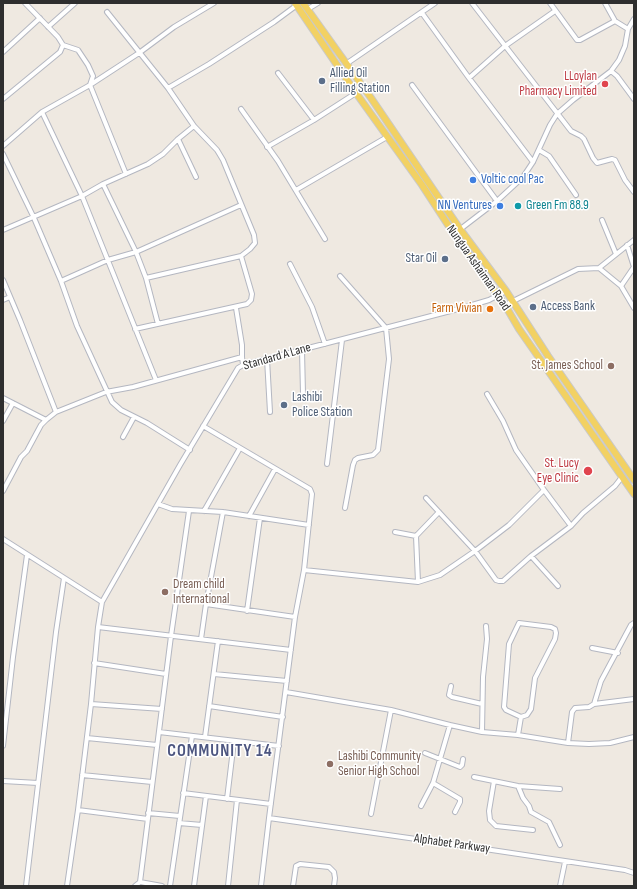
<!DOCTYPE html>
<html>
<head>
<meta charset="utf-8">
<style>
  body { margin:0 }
  #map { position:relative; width:637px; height:889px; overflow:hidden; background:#efe9e1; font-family:"Sofia Sans Condensed",sans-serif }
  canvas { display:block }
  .frame { position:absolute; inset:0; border:4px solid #2e2e2e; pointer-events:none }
</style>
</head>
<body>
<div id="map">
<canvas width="637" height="889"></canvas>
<div class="frame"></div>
</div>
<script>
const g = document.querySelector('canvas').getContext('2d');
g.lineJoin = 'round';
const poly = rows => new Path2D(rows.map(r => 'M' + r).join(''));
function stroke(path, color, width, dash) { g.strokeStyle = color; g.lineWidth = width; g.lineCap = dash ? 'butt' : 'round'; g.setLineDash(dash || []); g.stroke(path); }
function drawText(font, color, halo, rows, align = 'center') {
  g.font = font + ' "Sofia Sans Condensed",sans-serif'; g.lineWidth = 3; g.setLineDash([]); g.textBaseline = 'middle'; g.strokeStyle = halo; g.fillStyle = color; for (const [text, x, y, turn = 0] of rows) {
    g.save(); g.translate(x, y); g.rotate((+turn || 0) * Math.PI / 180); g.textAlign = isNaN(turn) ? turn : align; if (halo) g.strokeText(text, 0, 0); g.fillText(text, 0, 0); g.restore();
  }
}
const minor = poly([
  [472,3,571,131,581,136,584,139,593,158,597,163,612,159,615,160,625,180,634,192],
  [550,3,577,40,580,40,615,21],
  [605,3,615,21,628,29],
  [308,9,318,3],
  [422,13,469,78,533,162],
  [48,27,75,3],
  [63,45,78,50,88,65,93,76,90,85,126,174],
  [3,52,40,18],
  [346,64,435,3],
  [611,71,617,76,634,99],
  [278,73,314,120],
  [469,78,505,46,555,11],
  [412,85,497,201],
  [168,88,209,64,274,22,297,5],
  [3,99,60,52,63,45,58,37,25,3],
  [241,109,278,161,325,239],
  [42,112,82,196,156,380],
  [178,139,196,177],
  [3,146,42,112,90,85,139,53,174,27,214,3],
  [267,147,314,120,356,93],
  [539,150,549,156,576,195],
  [3,154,34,218,61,281,77,326,112,402,121,410,147,423,190,450],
  [103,184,136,252,146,278,241,256,250,249,255,243,254,235,223,160,217,150,194,126,168,88,107,12],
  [296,190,387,137],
  [602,220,616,254],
  [3,230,82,196,103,184,148,164,163,154,178,139,194,126],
  [454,234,497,201,523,177,533,162,550,125,557,114,573,100,611,71,619,60,625,46,628,29,634,19],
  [627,245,634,267],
  [290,264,312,307,325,344],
  [599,268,634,240],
  [340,276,386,328,389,359,378,450,373,455,358,458,355,460,353,465,345,508],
  [146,278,158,324],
  [3,280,20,320,56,412],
  [61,281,108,260,136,252,241,205],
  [621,286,634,267],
  [3,300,10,297],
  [505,305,578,269,599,268,621,286,634,308],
  [236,308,242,345,242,357],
  [135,329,247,304,251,300,252,294,241,256],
  [302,350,303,394],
  [267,359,270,412],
  [487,394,503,421,516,450,544,490],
  [3,398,46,420],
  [3,421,13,403],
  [203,426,310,489,312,494,304,570,295,617,269,818,261,886],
  [123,437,134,417],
  [327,464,342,340],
  [3,491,21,457,27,451,41,425,46,420,56,412,106,392,133,387,242,357,243,365],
  [426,498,475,551,496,580,499,581,503,581,531,556,571,526],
  [158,504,172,509,223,512,309,525],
  [204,511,240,448],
  [249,516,275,469],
  [395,532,416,536,439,512],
  [416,536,418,582],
  [3,539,102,602],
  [531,556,558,586],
  [304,570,418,582,440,575,475,551,509,525,544,490,571,526,583,513,615,486,622,477],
  [206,604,295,617],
  [247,611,260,518],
  [519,623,551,627,555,629,556,633,555,639,535,678,531,709,527,715,521,717,506,710,504,707,509,644,519,623],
  [98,627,291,650],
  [201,639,206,604,223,512],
  [592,648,618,653],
  [94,663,166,674],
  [214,674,287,681],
  [451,686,449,695,452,697,482,704],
  [286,692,391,710,450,725,482,732,518,735,568,743,589,744,610,743,634,737],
  [91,704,162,709],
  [594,704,634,699],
  [209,706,283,717],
  [159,732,279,746],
  [482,732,483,677,487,639,486,626],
  [518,735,521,717],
  [205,737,218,641],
  [87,738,157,745],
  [568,743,572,712,575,708,589,707,594,704,601,681,631,625,634,623],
  [3,746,13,657,27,555],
  [425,753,460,767,462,765,463,759],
  [82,775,152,782],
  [474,777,518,786,560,789],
  [3,781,38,783],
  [494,781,489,811,490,820,496,826,533,830],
  [433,783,460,799,460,802,455,812],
  [518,786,523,798,529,806,531,812,549,822,560,845],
  [183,793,271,804],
  [227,799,234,741],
  [421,806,433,783,450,725],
  [78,810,148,819],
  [148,813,180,816],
  [371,814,391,710],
  [269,818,465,846,625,870,634,873],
  [179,823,202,825],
  [140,882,171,636,189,511],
  [26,886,56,632,64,578],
  [67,886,78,810,91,704,98,627,102,602,180,465,238,368,243,365,462,308,489,300,506,291],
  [135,886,140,882,162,886],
  [170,886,192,736],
  [194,886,206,796],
  [228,886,237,800],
  [293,886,296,866,300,864,329,867,334,872,335,878,334,886],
  [560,886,565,862]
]);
const primary = poly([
  [295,3,356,93,422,185,454,234,505,305,519,329,634,494],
  [303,3,371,98,460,229,506,291,548,356,634,480]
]);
stroke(minor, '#b4b7c1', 6);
stroke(primary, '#c9c9c9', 8);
stroke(minor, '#fff', 4);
stroke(primary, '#f2d163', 6);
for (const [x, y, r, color] of [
  [322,81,4,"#5c6f8a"],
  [605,84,4,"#e0444e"],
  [473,180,4,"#3f7fe0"],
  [500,206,4,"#3f7fe0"],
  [518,206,4,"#0f9aa8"],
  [445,259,4,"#5c6f8a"],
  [533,307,4,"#5c6f8a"],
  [490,309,4,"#e8710a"],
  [611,366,4,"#8d6e63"],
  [284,405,4,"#5c6f8a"],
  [588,471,5,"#e0444e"],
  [165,592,4,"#8d6e63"],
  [330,764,4,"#8d6e63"]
]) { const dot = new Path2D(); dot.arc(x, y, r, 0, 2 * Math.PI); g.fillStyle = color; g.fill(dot); stroke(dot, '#fff', 1.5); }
drawText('13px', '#4e5e75', '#fff', [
  ["Allied Oil",330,74],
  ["Filling Station",330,89],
  ["Star Oil",437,259,"right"],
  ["Access Bank",541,307],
  ["Lashibi",292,398],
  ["Police Station",292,413]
], 'left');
drawText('13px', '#be3a42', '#fff', [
  ["LLoylan",597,77],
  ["Pharmacy Limited",597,92],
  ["St. Lucy",579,464],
  ["Eye Clinic",579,479]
], 'right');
drawText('13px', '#366cbe', '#fff', [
  ["Voltic cool Pac",481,180],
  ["NN Ventures",492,206,"right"]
], 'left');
drawText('13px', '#0d838f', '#fff', [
  ["Green Fm 88.9",526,206]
], 'left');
drawText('13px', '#2e2e2e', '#fff', [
  ["Nungua Ashaiman Road",478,268,55],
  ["Standard A Lane",277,357,-16],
  ["Alphabet Parkway",452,844,8]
]);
drawText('13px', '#c56008', '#fff', [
  ["Farm Vivian",482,309]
], 'right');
drawText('13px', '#785e54', '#fff', [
  ["St. James School",603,366,"right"],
  ["Dream child",173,585],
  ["International",173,600],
  ["Lashibi Community",338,757],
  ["Senior High School",338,772]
], 'left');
g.letterSpacing = '1px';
drawText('bold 17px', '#4d5680', '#fff', [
  ["COMMUNITY 14",220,752]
]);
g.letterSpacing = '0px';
</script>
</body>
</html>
